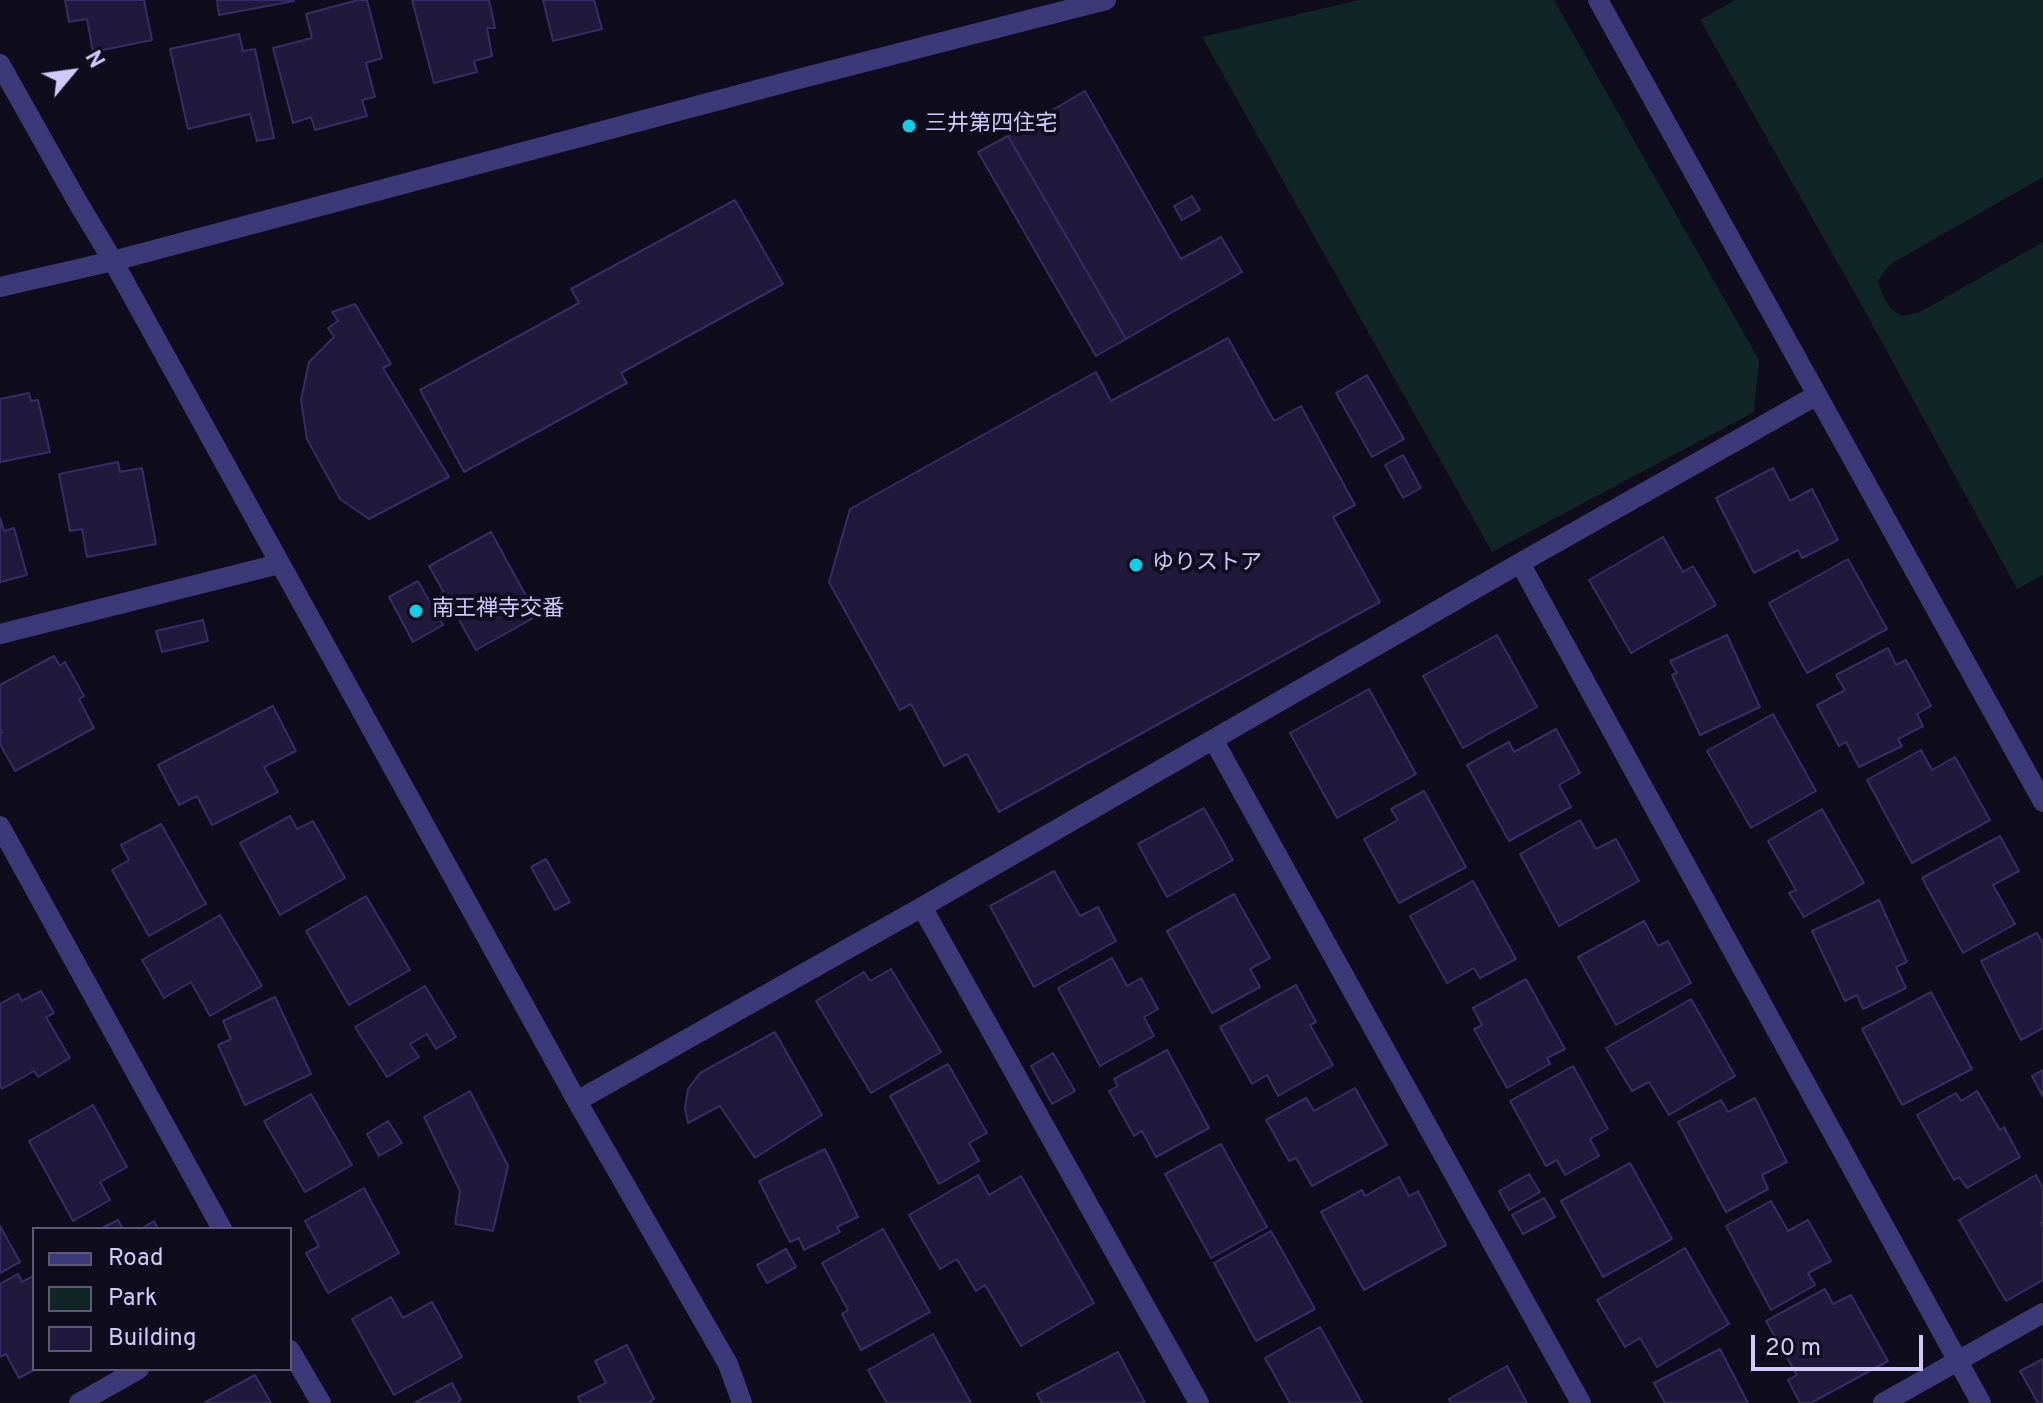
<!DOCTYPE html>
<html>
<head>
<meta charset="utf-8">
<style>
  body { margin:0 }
  #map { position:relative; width:2043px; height:1403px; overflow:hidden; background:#0f0c1c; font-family:Overpass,sans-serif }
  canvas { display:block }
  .legend { position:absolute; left:32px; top:1227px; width:260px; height:144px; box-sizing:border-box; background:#0f0c1c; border:2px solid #5c5876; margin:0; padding:10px 14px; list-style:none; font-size:24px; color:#cfc9fc }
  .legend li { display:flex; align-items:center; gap:16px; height:40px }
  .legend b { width:40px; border:2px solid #5c5876 }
  .north { position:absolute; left:32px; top:32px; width:80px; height:80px; -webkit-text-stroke:6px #0f0c1c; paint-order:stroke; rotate:61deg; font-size:22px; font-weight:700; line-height:32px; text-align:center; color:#cfc9fc }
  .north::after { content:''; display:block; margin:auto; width:28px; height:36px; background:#cfc9fc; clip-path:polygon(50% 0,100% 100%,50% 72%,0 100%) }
  .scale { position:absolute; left:1751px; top:1335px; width:172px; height:36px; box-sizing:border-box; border:4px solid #cfc9fc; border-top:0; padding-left:10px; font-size:24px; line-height:28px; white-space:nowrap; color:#cfc9fc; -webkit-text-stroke:6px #0f0c1c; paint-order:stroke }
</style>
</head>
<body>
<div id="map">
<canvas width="2043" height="1403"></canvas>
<ul class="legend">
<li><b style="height:10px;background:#3c3979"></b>Road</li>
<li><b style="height:22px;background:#102525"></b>Park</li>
<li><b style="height:22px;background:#20193c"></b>Building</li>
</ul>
<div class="north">N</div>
<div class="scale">20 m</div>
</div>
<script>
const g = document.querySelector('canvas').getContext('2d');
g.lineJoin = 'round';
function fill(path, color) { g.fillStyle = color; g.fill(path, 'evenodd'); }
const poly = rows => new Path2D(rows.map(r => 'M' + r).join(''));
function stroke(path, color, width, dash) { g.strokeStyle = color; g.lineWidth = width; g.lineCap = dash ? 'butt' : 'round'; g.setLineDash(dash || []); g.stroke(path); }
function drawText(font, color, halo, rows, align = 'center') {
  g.font = font + ' Overpass,"Noto Sans JP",sans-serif'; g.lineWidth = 8; g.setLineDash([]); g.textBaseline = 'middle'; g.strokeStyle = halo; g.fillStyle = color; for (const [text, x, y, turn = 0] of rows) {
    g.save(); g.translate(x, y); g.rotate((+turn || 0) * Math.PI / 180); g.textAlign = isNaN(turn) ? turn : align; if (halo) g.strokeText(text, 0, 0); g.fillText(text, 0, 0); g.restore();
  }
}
fill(poly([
  [1359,0,1554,0,1759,360,1754,412,1492,552,1202,37],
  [1735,0,2043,0,2043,177,1894,262,1885,270,1878,281,1882,294,1891,309,1903,316,1920,312,2043,242,2043,575,2017,589,1862,306,1700,20]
]), '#102525');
const building = poly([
  [65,0,144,0,152,40,93,52,87,19,69,22,65,0],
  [217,0,294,0,294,1,219,15,217,0],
  [358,0,367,0,382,58,366,63,375,97,362,100,367,116,315,130,311,117,293,123,273,48,312,38,306,14,358,0],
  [412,0,489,0,495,28,487,28,492,56,474,61,477,72,434,83,412,0],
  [543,0,594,0,602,29,553,41,543,0],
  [239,34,243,51,255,49,274,138,257,141,250,114,188,129,170,49,239,34],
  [1085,91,1181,259,1221,237,1242,272,1126,339,1008,136,1085,91],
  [1008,136,1126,339,1096,356,978,152,1008,136],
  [1192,196,1200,210,1182,220,1174,206,1192,196],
  [735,200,783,284,621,373,627,383,464,472,420,390,579,303,571,289,735,200],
  [355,304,391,364,383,368,449,477,369,519,340,499,307,439,301,400,309,362,334,337,328,328,338,321,332,312,355,304],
  [1228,338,1274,421,1301,406,1355,505,1333,517,1380,602,999,812,967,754,944,766,911,704,900,710,829,582,850,509,1096,372,1111,401,1228,338],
  [1367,375,1404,439,1372,457,1336,393,1367,375],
  [29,393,31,401,38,400,50,452,0,462,0,399,29,393],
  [1403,455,1421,488,1403,498,1385,465,1403,455],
  [118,462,120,472,142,468,156,544,87,557,82,529,70,531,59,474,118,462],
  [1773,468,1790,501,1812,489,1838,540,1802,558,1798,550,1754,573,1716,498,1773,468],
  [0,518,4,531,14,528,27,575,0,582,0,518],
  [491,532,537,616,476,650,429,566,491,532],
  [1663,537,1683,572,1693,566,1716,605,1631,653,1589,580,1663,537],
  [1848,559,1887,629,1807,673,1769,603,1848,559],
  [418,581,443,625,413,642,389,597,418,581],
  [203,620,208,641,162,652,156,631,203,620],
  [1497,635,1537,707,1463,748,1423,676,1497,635],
  [1727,635,1760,707,1700,735,1672,675,1677,673,1670,661,1727,635],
  [1888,648,1896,665,1906,660,1931,706,1917,714,1923,726,1898,739,1902,746,1859,767,1846,742,1839,746,1817,705,1845,690,1836,675,1888,648],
  [54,656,60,666,65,662,84,696,79,699,94,728,15,771,0,744,0,733,2,732,0,728,0,685,54,656],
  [1369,689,1416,774,1337,818,1290,733,1369,689],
  [273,706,296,751,264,767,278,792,212,825,197,796,179,805,158,765,273,706],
  [1773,714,1816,791,1751,828,1707,751,1773,714],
  [1556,729,1580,773,1559,785,1571,807,1509,841,1467,765,1509,742,1514,752,1556,729],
  [1921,750,1932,770,1955,757,1990,820,1912,863,1867,780,1921,750],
  [1424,791,1466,867,1399,903,1364,839,1398,820,1391,809,1424,791],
  [1204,808,1233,860,1167,897,1138,844,1204,808],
  [1822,809,1864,883,1804,917,1789,893,1796,890,1768,841,1822,809],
  [290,816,297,829,313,821,345,878,280,915,240,843,290,816],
  [1580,820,1596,849,1616,839,1639,881,1559,926,1520,854,1580,820],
  [161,824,206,904,149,936,112,870,129,860,121,845,161,824],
  [2000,836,2019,871,1993,885,2015,924,1963,953,1922,878,2000,836],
  [546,859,570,902,555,910,531,867,546,859],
  [1054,871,1080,916,1098,907,1116,941,1034,987,990,906,1054,871],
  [1473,881,1516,959,1480,978,1474,968,1447,983,1410,916,1473,881],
  [1234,894,1270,958,1250,969,1260,987,1212,1013,1167,931,1234,894],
  [366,896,410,970,349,1005,306,931,366,896],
  [1879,900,1907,962,1896,967,1906,988,1863,1009,1857,995,1845,1001,1812,931,1879,900],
  [220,915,262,986,210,1016,191,982,164,998,142,960,220,915],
  [1644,921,1658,946,1668,941,1691,983,1616,1025,1578,957,1644,921],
  [2037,933,2043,944,2043,1028,2021,1040,1981,961,2037,933],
  [1112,958,1127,986,1141,978,1158,1009,1144,1017,1154,1036,1100,1066,1058,988,1112,958],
  [891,969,941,1052,871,1093,816,1001,864,972,870,981,891,969],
  [1526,979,1565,1049,1547,1058,1550,1064,1507,1088,1474,1029,1482,1025,1473,1008,1526,979],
  [1296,985,1316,1022,1310,1025,1333,1065,1278,1096,1267,1075,1252,1084,1220,1027,1296,985],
  [425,986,456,1037,436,1049,427,1034,410,1044,419,1057,387,1077,355,1027,425,986],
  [41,991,54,1013,46,1017,70,1058,38,1077,34,1071,2,1089,0,1086,0,1004,18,994,22,1001,41,991],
  [1931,992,1972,1069,1902,1105,1862,1029,1931,992],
  [275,997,311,1074,245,1105,218,1045,231,1039,223,1021,275,997],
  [1691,999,1735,1076,1669,1115,1649,1082,1632,1091,1606,1048,1691,999],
  [775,1032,822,1115,755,1158,720,1106,688,1123,685,1108,688,1089,700,1073,775,1032],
  [1167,1050,1209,1128,1156,1157,1142,1131,1134,1136,1109,1091,1118,1086,1114,1079,1167,1050],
  [1053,1053,1075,1091,1052,1104,1031,1066,1053,1053],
  [948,1064,987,1133,969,1143,979,1161,939,1184,890,1096,948,1064],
  [1573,1066,1608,1129,1590,1139,1599,1156,1565,1175,1557,1160,1546,1166,1510,1101,1573,1066],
  [2043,1070,2043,1097,2032,1076,2043,1070],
  [1355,1088,1387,1145,1312,1186,1296,1158,1289,1161,1266,1120,1306,1098,1314,1111,1355,1088],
  [470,1091,508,1166,493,1231,455,1224,460,1191,424,1117,470,1091],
  [1977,1091,2000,1130,2004,1127,2020,1157,1967,1188,1959,1177,1954,1180,1917,1115,1956,1093,1961,1101,1977,1091],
  [311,1094,352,1165,305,1192,264,1121,311,1094],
  [1755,1098,1787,1162,1762,1175,1768,1189,1726,1212,1678,1122,1721,1100,1728,1112,1755,1098],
  [93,1105,127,1167,100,1182,110,1200,73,1221,29,1141,93,1105],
  [388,1121,402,1143,379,1156,367,1134,388,1121],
  [1221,1144,1267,1227,1211,1258,1165,1174,1221,1144],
  [825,1149,858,1217,837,1227,840,1232,804,1250,799,1238,790,1242,759,1181,825,1149],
  [1630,1163,1672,1239,1603,1277,1561,1201,1630,1163],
  [1529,1174,1540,1192,1509,1210,1499,1191,1529,1174],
  [978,1175,989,1195,1021,1176,1094,1303,1021,1346,985,1285,976,1291,957,1259,940,1269,909,1215,978,1175],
  [2036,1175,2043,1188,2043,1222,2041,1223,2043,1227,2043,1280,2006,1301,1959,1220,2036,1175],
  [1399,1177,1409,1196,1418,1191,1446,1245,1364,1290,1321,1212,1362,1190,1365,1196,1399,1177],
  [364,1188,399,1253,328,1293,306,1253,319,1246,305,1221,364,1188],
  [1544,1198,1555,1217,1523,1234,1512,1215,1544,1198],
  [1771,1201,1788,1231,1808,1220,1831,1261,1808,1273,1815,1285,1771,1310,1726,1226,1771,1201],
  [118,1220,123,1229,100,1229,118,1220],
  [154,1221,158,1229,141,1229,154,1221],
  [0,1226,20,1262,0,1273,0,1226],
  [883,1229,930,1312,861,1350,842,1314,848,1310,822,1263,883,1229],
  [1271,1231,1315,1309,1256,1341,1214,1263,1271,1231],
  [1685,1248,1729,1324,1657,1367,1640,1338,1625,1347,1597,1300,1685,1248],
  [786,1249,796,1267,767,1283,757,1265,786,1249],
  [18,1274,22,1282,33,1276,34,1278,34,1369,36,1369,19,1378,6,1354,0,1357,0,1284,18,1274],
  [1825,1289,1833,1304,1851,1295,1888,1361,1811,1403,1800,1403,1788,1380,1797,1375,1766,1321,1825,1289],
  [391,1297,403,1318,432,1302,462,1357,394,1395,352,1319,391,1297],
  [1320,1327,1362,1403,1290,1403,1265,1358,1320,1327],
  [933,1334,971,1403,887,1403,868,1370,933,1334],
  [627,1345,654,1399,650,1401,651,1403,581,1403,578,1397,606,1383,595,1361,627,1345],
  [1720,1349,1748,1403,1665,1403,1654,1383,1720,1349],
  [1118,1352,1145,1403,1042,1403,1037,1394,1118,1352],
  [2043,1359,2043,1403,2038,1403,2020,1371,2043,1359],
  [1507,1366,1527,1403,1451,1403,1449,1399,1507,1366],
  [255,1375,271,1403,204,1403,255,1375],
  [452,1383,461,1400,457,1403,414,1403,452,1383]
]);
fill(building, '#20193c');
stroke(building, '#382c67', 2);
stroke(poly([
  [1598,0,2043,802],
  [0,64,77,201,113,261],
  [1520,563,1981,1403],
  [0,634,279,564],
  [1214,741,1581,1403],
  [0,826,222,1229],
  [922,907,1199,1403],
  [577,1101,922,907,1520,563,1817,395],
  [290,1350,321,1403],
  [79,1403,139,1369],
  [1883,1403,2043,1313]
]), '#3c3979', 20);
stroke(poly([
  [113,261,577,1101,728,1364,742,1403],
  [0,287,113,261,806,77,1106,0]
]), '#3c3979', 20);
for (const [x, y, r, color] of [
  [909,126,8,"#0bd0e7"],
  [1136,565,8,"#0bd0e7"],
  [416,611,8,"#0bd0e7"]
]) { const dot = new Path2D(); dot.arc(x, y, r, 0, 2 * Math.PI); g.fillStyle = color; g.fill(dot); stroke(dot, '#0f0c1c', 3); }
drawText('22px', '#cfc9fc', '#0f0c1c', [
  ["三井第四住宅",925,126],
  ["ゆりストア",1152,565],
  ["南王禅寺交番",432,611]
], 'left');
</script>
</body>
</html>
